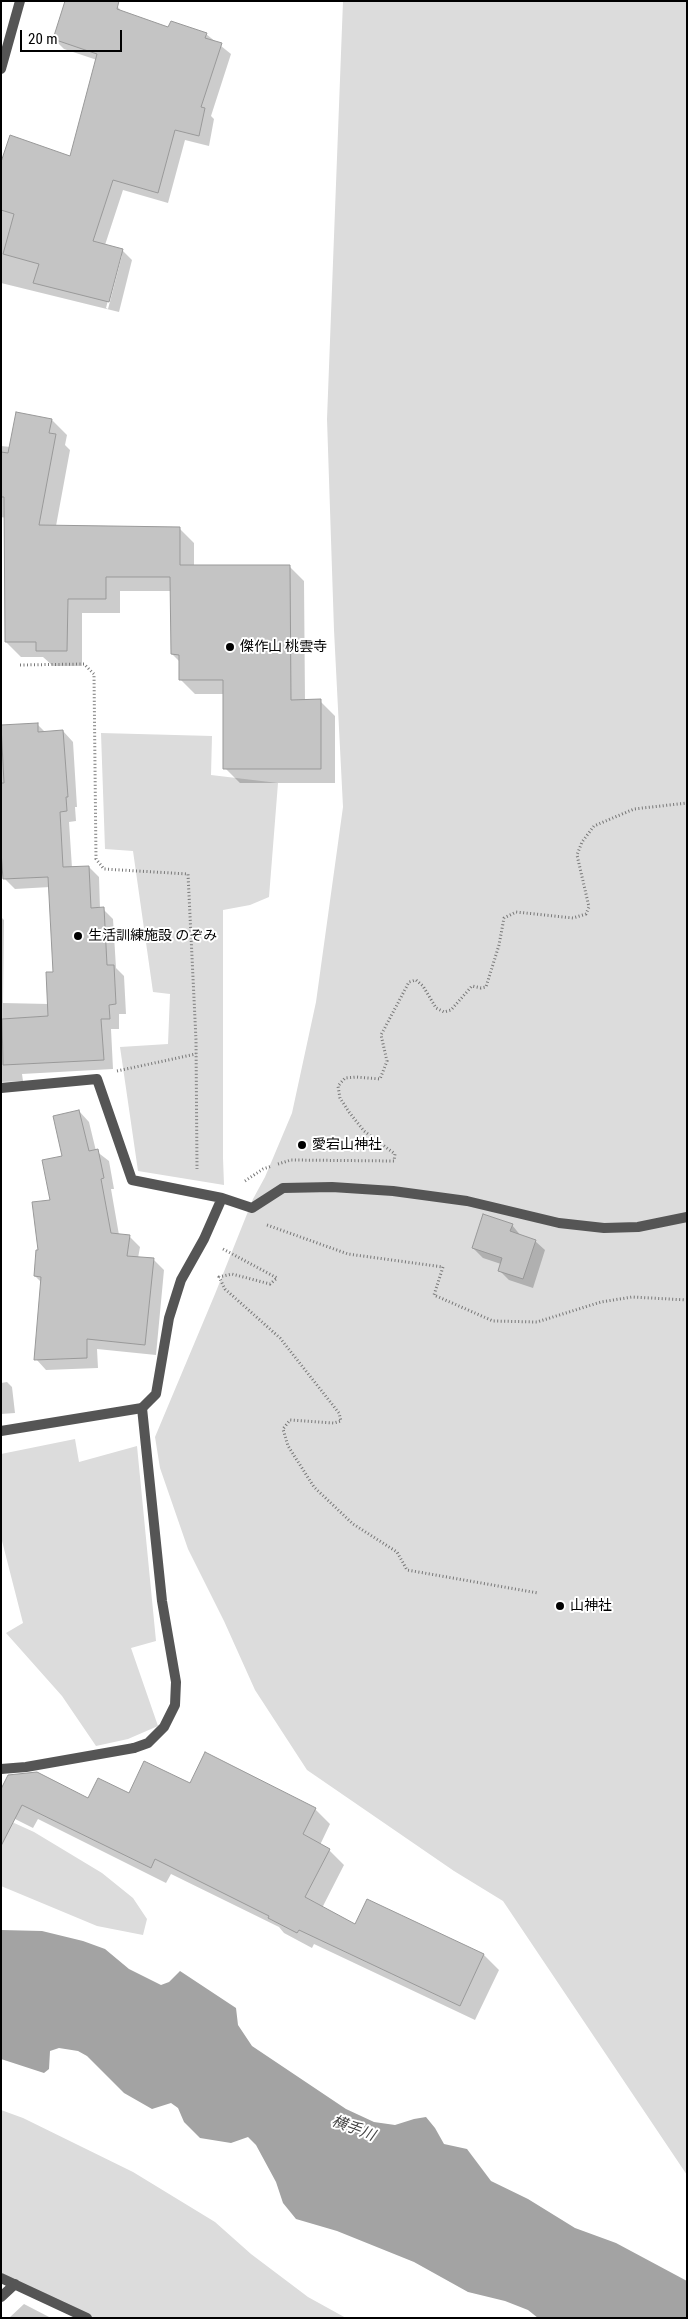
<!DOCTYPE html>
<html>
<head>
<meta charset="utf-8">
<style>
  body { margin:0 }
  #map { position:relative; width:688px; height:2319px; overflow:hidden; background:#fff; font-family:"Roboto Condensed",sans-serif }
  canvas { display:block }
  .frame { position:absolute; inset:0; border:2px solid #000; pointer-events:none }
  .scale { position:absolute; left:20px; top:30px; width:102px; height:22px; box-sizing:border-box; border:2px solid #000; border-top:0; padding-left:6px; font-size:15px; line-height:18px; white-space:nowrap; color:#000; -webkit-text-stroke:4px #fff; paint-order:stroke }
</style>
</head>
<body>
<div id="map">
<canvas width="688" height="2319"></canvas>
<div class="frame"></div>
<div class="scale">20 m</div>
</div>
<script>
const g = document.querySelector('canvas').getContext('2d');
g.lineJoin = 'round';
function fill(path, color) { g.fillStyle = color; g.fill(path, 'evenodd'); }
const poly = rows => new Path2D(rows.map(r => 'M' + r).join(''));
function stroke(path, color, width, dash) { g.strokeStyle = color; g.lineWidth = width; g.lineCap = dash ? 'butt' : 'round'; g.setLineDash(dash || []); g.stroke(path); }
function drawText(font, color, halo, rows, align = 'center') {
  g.font = font + ' "Roboto Condensed","Noto Sans JP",sans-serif'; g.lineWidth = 4; g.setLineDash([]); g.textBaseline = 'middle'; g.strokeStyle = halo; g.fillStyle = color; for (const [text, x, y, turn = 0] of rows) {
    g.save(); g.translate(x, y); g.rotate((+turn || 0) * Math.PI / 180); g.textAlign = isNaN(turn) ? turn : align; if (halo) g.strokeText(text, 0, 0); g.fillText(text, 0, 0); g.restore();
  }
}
fill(poly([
  [343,1,687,1,687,2175,503,1901,454,1871,307,1770,255,1690,224,1621,188,1549,160,1468,155,1437,215,1294,253,1199,265,1177,292,1113,316,1002,343,807,334,630,327,419],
  [101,733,212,736,211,775,278,783,269,897,250,905,223,910,223,1158,224,1185,138,1171,120,1047,168,1044,170,994,153,992,133,851,105,849],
  [75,1439,79,1462,137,1446,156,1641,131,1648,158,1726,128,1739,96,1746,62,1696,6,1633,23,1623,1,1537,1,1454],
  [1,1817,34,1832,102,1873,133,1898,147,1919,143,1935,97,1926,1,1886],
  [1,2110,23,2118,133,2172,215,2222,251,2254,308,2297,346,2318,87,2318,1,2278]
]), '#dcdcdc');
fill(poly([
  [1,1930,42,1931,83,1941,105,1949,129,1969,161,1985,169,1982,180,1971,236,2008,238,2025,252,2046,346,2109,374,2122,395,2125,414,2119,426,2117,435,2128,444,2144,467,2149,491,2181,528,2199,575,2228,616,2243,687,2281,687,2318,538,2318,528,2310,505,2301,468,2292,414,2262,337,2231,296,2219,283,2203,276,2182,256,2145,248,2137,231,2143,200,2138,184,2122,178,2108,171,2103,152,2109,124,2093,87,2056,78,2051,59,2048,50,2051,49,2069,44,2073,1,2059]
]), '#a3a3a3');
fill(poly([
  [117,6,123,13,169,29,206,34,231,54,211,116,214,119,209,146,185,140,168,203,123,190,105,245,122,250,132,260,119,312,1,283,1,167,71,157,97,60,64,49,54,39],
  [120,255,122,255,108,309,106,308],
  [52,420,67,435,65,445,70,450,56,526,179,528,194,543,194,566,289,566,304,581,305,701,320,701,335,716,335,783,240,783,225,768,224,694,195,694,180,679,180,662,172,654,172,591,120,591,120,613,82,613,82,666,53,666,43,657,21,657,6,642,6,518,1,517,1,446,11,447],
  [37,724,45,732,63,731,73,742,77,807,75,807,76,821,69,822,72,868,89,867,99,877,100,909,103,909,113,919,116,968,124,976,126,1014,119,1014,119,1029,111,1029,113,1069,22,1074,23,1081,1,1082,1,917,4,920,3,1003,49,1004,54,974,50,887,15,889,5,879,1,819,1,727],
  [79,1111,89,1122,96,1151,109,1161,114,1189,111,1189,119,1235,129,1236,140,1247,138,1258,153,1259,164,1270,156,1355,97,1349,98,1368,46,1370,36,1359,42,1283,35,1276,51,1201],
  [512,1225,521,1236,535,1241,545,1250,533,1288,509,1280,499,1270,501,1264,483,1258,473,1248],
  [7,1382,12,1387,15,1413,1,1414,1,1383],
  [191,1785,315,1809,330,1824,320,1845,329,1850,344,1865,322,1908,356,1925,368,1901,484,1955,499,1970,475,2020,314,1944,312,1948,284,1933,279,1927,171,1874,166,1883,38,1819,33,1828,11,1817,1,1807,89,1800],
  [24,2304,51,2318,9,2318]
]), '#0003');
const building = poly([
  [65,1,119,1,117,9,168,27,171,21,207,33,205,38,222,43,201,107,205,108,199,136,175,130,158,193,113,180,93,241,123,249,109,302,33,283,39,264,3,254,14,214,1,210,1,162,10,135,70,156,97,54,53,39,65,1],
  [16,412,52,419,49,433,56,434,39,525,180,527,180,565,290,565,291,700,321,699,321,769,223,769,223,680,179,680,179,655,171,654,170,577,106,577,106,599,68,599,67,651,36,651,36,642,5,642,4,497,1,497,1,452,8,453,16,412],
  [38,723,38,732,63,730,68,797,66,797,67,811,60,812,63,867,89,866,91,908,104,907,107,965,114,965,116,1004,109,1005,110,1019,101,1019,104,1060,3,1065,2,1019,48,1016,46,972,53,972,48,877,3,879,1,851,1,783,4,783,1,725,38,723],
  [79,1110,89,1151,98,1149,104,1178,101,1179,111,1233,130,1235,127,1256,154,1258,145,1345,87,1339,87,1358,34,1360,41,1277,34,1276,36,1250,38,1250,32,1202,50,1200,42,1160,62,1156,53,1116,79,1110],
  [483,1214,513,1224,510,1231,536,1240,523,1279,498,1271,502,1258,472,1248,483,1214],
  [205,1752,316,1808,303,1834,330,1849,305,1897,355,1924,367,1899,484,1954,460,2006,299,1930,297,1933,268,1918,269,1916,155,1859,151,1868,22,1805,1,1846,1,1789,8,1775,37,1772,88,1798,98,1778,129,1793,144,1761,190,1783,205,1752]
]);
fill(building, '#c4c4c4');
stroke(building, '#999', 1);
stroke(poly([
  [20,665,84,664,94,674,96,859,104,869,188,874,196,1040,197,1169],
  [117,1071,196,1054],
  [278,1164,291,1160,394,1161,395,1154,364,1131,349,1112,340,1098,338,1086,345,1078,356,1077,380,1079,387,1061,381,1035,409,982,416,980,423,986,436,1008,444,1012,451,1010,472,986,481,988,486,987,499,945,504,918,516,912,573,918,586,914,589,907,577,855,582,842,594,826,634,809,687,803],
  [245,1181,263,1169,272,1166],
  [267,1225,348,1254,443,1267,434,1295,493,1321,537,1322,601,1302,632,1297,687,1300],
  [223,1249,277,1278,270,1284,232,1274,219,1277,225,1289,280,1338,339,1413,341,1421,334,1423,290,1420,283,1429,288,1446,314,1487,353,1524,397,1552,407,1570,538,1593]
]), '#777', 3, [1, 2.5]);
stroke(poly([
  [134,1748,148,1743,164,1727,175,1705,176,1682,162,1601,142,1408]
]), '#555', 10);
stroke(poly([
  [1,69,20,1],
  [1,1088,97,1079,132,1180,222,1198,252,1208,283,1188,332,1187,393,1191,467,1201,559,1223,604,1228,638,1227,687,1217],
  [1,1431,142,1408,156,1394,169,1318,181,1280,204,1239,222,1198],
  [1,1769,26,1767,134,1748],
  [1,2278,87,2318],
  [1,2297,15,2284]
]), '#555', 10);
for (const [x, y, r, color] of [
  [230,647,5,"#000"],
  [78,936,5,"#000"],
  [302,1145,5,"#000"],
  [560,1606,5,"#000"]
]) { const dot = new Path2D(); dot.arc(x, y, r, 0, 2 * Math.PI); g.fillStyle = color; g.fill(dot); stroke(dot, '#fff', 2); }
drawText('14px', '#000', '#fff', [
  ["傑作山 桃雲寺",240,647],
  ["生活訓練施設 のぞみ",88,936],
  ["愛宕山神社",312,1145],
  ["山神社",570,1606]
], 'left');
drawText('italic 15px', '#444', '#fff', [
  ["横手川",353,2129,21]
]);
</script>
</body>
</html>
